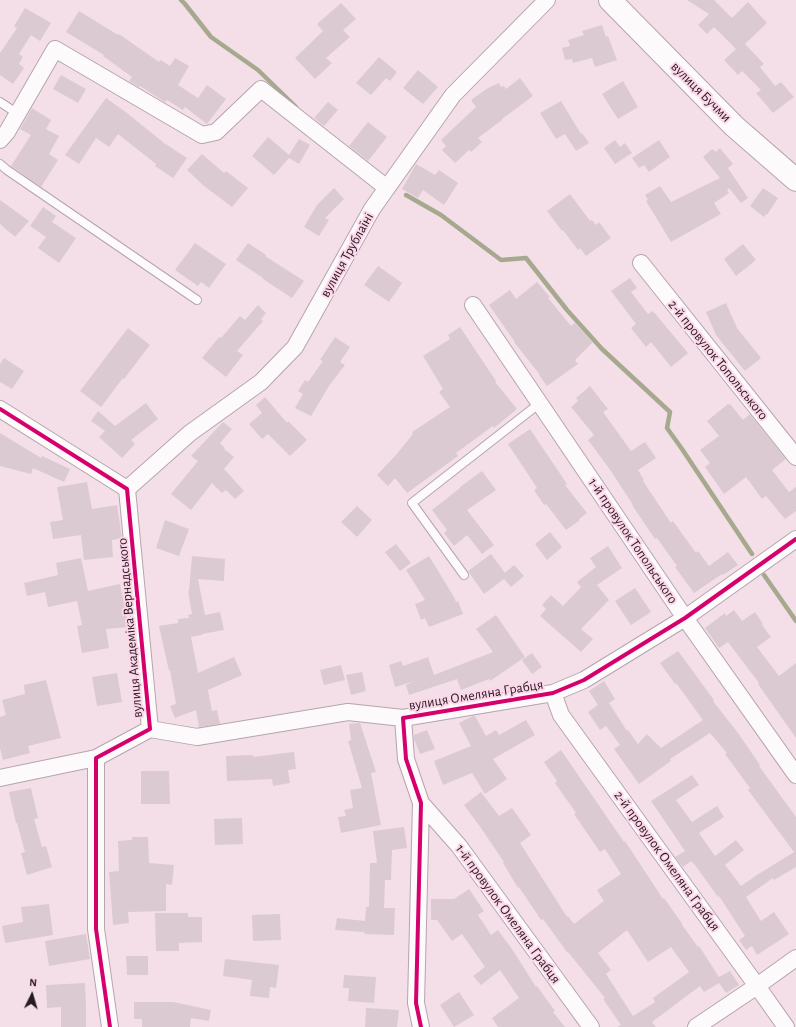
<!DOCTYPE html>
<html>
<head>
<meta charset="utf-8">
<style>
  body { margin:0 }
  #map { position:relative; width:796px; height:1027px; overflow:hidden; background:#f4dfe9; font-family:"Alegreya Sans",sans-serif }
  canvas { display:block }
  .north { position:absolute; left:12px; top:975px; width:40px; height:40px; -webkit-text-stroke:3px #fcd7e9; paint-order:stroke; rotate:5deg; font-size:11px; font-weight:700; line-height:16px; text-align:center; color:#271a20 }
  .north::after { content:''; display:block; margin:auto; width:14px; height:18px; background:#271a20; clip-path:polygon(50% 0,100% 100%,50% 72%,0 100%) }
</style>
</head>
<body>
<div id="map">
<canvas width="796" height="1027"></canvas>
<div class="north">N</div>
</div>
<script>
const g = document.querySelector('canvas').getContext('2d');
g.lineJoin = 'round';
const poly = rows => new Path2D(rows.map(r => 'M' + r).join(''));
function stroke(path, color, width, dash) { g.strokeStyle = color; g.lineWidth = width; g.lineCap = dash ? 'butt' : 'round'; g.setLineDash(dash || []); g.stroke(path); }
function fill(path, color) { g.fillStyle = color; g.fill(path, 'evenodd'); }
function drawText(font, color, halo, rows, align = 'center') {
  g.font = font + ' "Alegreya Sans",sans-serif'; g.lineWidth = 4; g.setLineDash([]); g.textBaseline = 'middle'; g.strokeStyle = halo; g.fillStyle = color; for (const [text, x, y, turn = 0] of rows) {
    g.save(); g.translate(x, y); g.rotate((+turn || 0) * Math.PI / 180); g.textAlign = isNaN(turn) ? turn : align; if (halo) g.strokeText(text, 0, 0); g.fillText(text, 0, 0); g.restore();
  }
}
stroke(poly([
  [181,0,185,4,211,37,258,70,296,107],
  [406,195,441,215,501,260,526,258,567,310,602,349,670,412,667,428,682,449,752,554],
  [764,575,796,621]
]), '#a6a98e', 4.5);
fill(poly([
  [687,0,714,0,732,18,748,2,767,23,745,44,764,64,760,67,775,86,781,82,794,97,773,113,756,93,761,90,742,71,738,75,724,60,736,49,714,27,707,34,698,25,709,14],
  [341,3,356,19,343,30,350,37,326,58,332,63,315,79,295,58,323,31,317,24],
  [25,8,51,23,40,41,31,35,19,54,23,57,19,64,24,68,13,84,0,75,0,53,17,28,14,26],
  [79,11,118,35,119,34,159,62,161,60,170,66,175,58,189,66,178,85,198,98,207,85,226,99,207,124,185,107,183,110,167,100,165,102,140,86,139,87,129,81,132,77,103,56,104,55,66,32],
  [602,25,606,37,608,36,617,60,595,67,592,58,573,63,572,59,565,60,562,48,570,46,568,40,584,35,582,31],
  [379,57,397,72,390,81,386,78,371,95,356,83],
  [418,70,438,87,423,104,403,88],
  [61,75,86,89,78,103,53,89],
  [520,78,533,96,502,119,502,120,478,138,482,142,471,152,469,150,455,163,442,150,446,146,441,140,476,107,471,100,488,88,499,83,501,87,504,86,506,89],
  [623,81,638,107,618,119,602,94],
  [106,98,127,113,164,143,187,158,173,178,155,166,156,164,118,134,109,147,96,138,79,164,65,155],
  [561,101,581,134,582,133,589,143,576,151,565,134,556,139,540,113],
  [328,102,338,110,324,126,314,118],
  [32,108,51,120,46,129,59,136,49,154,58,160,41,187,11,166,31,135,20,129],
  [368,122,387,137,368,161,349,146],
  [268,137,289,155,299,139,310,145,299,164,289,158,274,175,252,156],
  [615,140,620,147,625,143,632,153,615,164,604,148],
  [659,140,670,157,649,172,644,165,639,168,632,158],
  [720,148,733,164,728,168,748,198,741,203,729,188,727,190,729,193,714,203,721,214,671,242,646,201,648,200,645,195,660,186,671,202,720,178,703,157,712,149,716,152],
  [202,154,224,173,226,171,248,188,232,207,204,186,187,170],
  [416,164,435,175,439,170,458,183,444,205,423,190,418,198,402,189],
  [334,188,344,199,325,218,329,220,319,236,304,227,317,205],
  [763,188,778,198,767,215,766,214,764,217,750,206],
  [570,194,590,221,592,220,596,225,599,222,611,238,586,256,580,248,578,250,563,230,562,231,547,211],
  [0,200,29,221,15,237,0,224],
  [43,207,56,216,52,222,76,238,59,263,38,248,46,237,30,226],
  [195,243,226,264,209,288,201,282,198,286,175,270],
  [248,243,266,255,265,256,304,281,292,298,263,279,263,278,236,260],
  [743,244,756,260,736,276,724,259],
  [378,266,402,283,389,302,364,285],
  [630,278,637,288,631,292,648,314,653,311,688,353,671,367,651,342,646,347,631,328,636,324,611,291],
  [537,282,550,297,548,298,571,326,575,323,593,342,575,360,578,364,547,386,539,375,540,375,514,342,515,342,489,305,510,290,516,299],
  [726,303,737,328,761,358,745,371,716,335,706,312],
  [258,305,266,313,261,319,263,321,237,351,243,355,226,377,202,358,219,337,221,338,240,316,245,320],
  [460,327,496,381,495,382,517,409,494,428,493,426,456,453,458,456,407,493,395,478,388,486,377,475,395,456,413,434,412,432,450,407,439,392,443,389,423,356,450,339,448,335],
  [128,328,150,345,124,379,123,378,101,407,80,391],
  [335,337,350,347,340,362,345,365,329,386,311,416,295,408,303,394,298,391,305,380,308,382,323,361,320,360],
  [4,358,24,371,12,389,0,382,0,364],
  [590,386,608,409,603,412,631,451,645,442,656,458,638,470,644,480,643,481,671,523,673,521,696,553,698,551,709,566,728,552,738,565,723,575,722,574,694,593,675,567,677,566,657,538,655,539,632,505,633,505,611,471,588,440,594,435,571,407,578,401,576,398],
  [265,397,287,423,288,421,307,440,290,456,268,434,262,439,249,424,262,413,256,405],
  [146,403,158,419,131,440,135,444,122,458,99,437,105,431,91,421,98,411,115,426],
  [728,404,729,405,730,404,743,420,750,414,786,459,772,470,789,492,796,487,796,511,785,519,766,496,762,499,746,477,724,494,705,467,710,463,700,450,719,436,707,421],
  [223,422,232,429,220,443,225,448,224,449,234,457,224,469,244,491,235,499,226,490,222,493,212,483,191,510,171,494,198,461,191,456],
  [530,429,567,484,565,485,587,513,579,519,580,520,566,530,546,504,544,505,534,490,537,488,508,444],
  [0,433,41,458,42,456,70,469,64,482,33,468,31,474,0,466],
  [482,471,496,490,467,510,494,545,482,554,467,535,454,546,444,533,447,530,432,510,460,488,460,487],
  [87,482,92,509,117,505,122,538,112,540,113,557,84,560,81,535,53,539,50,522,63,520,57,487],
  [357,506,372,520,357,537,341,522],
  [165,520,189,529,179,556,156,548],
  [550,532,562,547,547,560,535,544],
  [396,544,411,563,400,571,385,552],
  [608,546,622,568,597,585,609,600,581,629,593,639,581,652,540,616,546,609,542,605,551,595,563,606,581,587,577,582,596,567,590,558],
  [491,554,505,573,514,565,524,576,511,587,504,579,484,594,468,571],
  [192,556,225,559,224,581,198,579,205,615,220,612,224,630,202,634,202,635,191,637,198,673,234,657,242,675,208,690,212,711,217,710,220,724,199,727,196,710,175,718,170,706,176,704,170,670,169,671,159,626,178,623,178,619,189,618,188,615,192,614,188,591,189,591],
  [429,556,454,597,456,602,458,601,463,614,429,627,425,618,421,620,415,604,425,600,406,570],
  [81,558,88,591,120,584,129,627,106,629,109,648,82,653,77,626,82,625,77,601,48,607,45,592,27,596,24,583,58,575,56,563],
  [635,588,651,612,631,625,615,601],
  [734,610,742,621,755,612,763,624,762,625,771,637,757,647,779,676,796,663,796,738,758,684,759,683,728,642,719,648,705,628,725,613,726,616],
  [496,615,525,657,490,681,489,679,461,690,457,679,409,695,406,685,415,681,395,687,389,665,401,661,403,666,428,657,434,675,493,652,476,629],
  [678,651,714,700,713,701,738,733,760,765,759,766,796,817,796,867,774,880,773,878,746,897,761,921,774,912,789,934,757,955,752,946,746,950,739,940,745,936,719,896,718,897,695,865,691,861,683,867,675,857,685,851,651,801,692,775,699,785,676,800,692,822,717,806,724,817,699,833,715,856,736,840,744,850,725,865,741,886,757,875,794,852,748,790,750,788,725,754,727,753,710,733,670,759,671,761,639,784,614,749,620,745,606,726,600,730,588,712,598,705,589,691,604,681,615,699,609,703,627,731,628,730,638,744,647,734,661,748,703,720,676,683,675,684,660,663],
  [532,653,542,667,532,674,522,660],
  [341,665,345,680,324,685,320,670],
  [362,672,366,691,351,695,346,675],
  [117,673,122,702,97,706,92,677],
  [46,680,61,738,28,746,30,753,3,760,0,748,0,717,6,715,2,700,25,694,24,685],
  [473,716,475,716,486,736,496,730,499,735,526,720,535,735,493,759,507,779,485,794,472,773,443,785,434,761,471,746,459,723],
  [358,723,360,723,376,772,371,773,381,825,341,833,338,817,346,816,344,810,353,808,350,790,362,788,348,741,351,740,349,724],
  [427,730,435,749,420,754,414,739,414,735],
  [561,750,624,842,625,841,663,899,664,898,683,925,682,925,698,947,699,946,719,977,730,971,739,985,726,993,719,983,704,992,700,986,652,1022,656,1027,617,1027,621,1025,603,999,605,998,568,952,567,952,543,919,541,920,519,887,518,888,503,863,504,862,481,828,464,805,481,792,499,816,512,808,531,835,520,843,567,917,568,916,574,924,604,901,597,890,621,874,605,849,600,852,574,814,576,813,555,783,557,781,544,762],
  [627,930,648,962,671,947,689,972,653,998,655,1002,633,1016,606,974,611,970,598,953],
  [294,752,296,769,288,770,290,783,273,786,272,779,227,781,226,756,253,755,253,757],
  [141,771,169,771,170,804,141,804],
  [31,788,38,818,34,819,42,847,46,846,52,867,27,875,21,853,25,852,17,823,16,823,9,792],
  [242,818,243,844,215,845,214,819],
  [404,827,407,848,392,850,391,880,385,880,384,908,395,908,394,935,364,934,365,932,335,930,337,918,365,921,366,907,369,907,370,863,377,863,373,831],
  [132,837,148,837,149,863,174,865,172,885,166,884,166,911,128,912,129,923,113,925,109,872,119,871,118,841,132,840],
  [469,889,484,911,478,915,491,935,498,930,514,952,536,987,537,986,555,1011,553,1012,565,1027,498,1027,492,1018,519,998,500,970,481,985,473,976,485,967,462,934,452,941,437,920,431,920,431,899,454,899],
  [49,904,53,935,5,943,2,926,23,922,21,907],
  [155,913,188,913,188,917,202,917,202,942,179,943,179,951,156,951],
  [280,914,281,940,253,941,252,915],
  [86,934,90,959,49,966,45,941],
  [126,956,148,956,148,975,127,975],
  [225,959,279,965,276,988,270,987,269,998,250,996,252,980,223,976],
  [344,975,376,977,374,1003,348,1001,349,988,343,988],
  [85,983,86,1005,86,1027,61,1027,61,1007,47,1008,46,985],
  [459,992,474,1015,454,1027,440,1005],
  [134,1002,173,1002,211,1010,209,1021,191,1018,190,1027,142,1027,142,1019,134,1019],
  [366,1008,399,1010,397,1027,365,1027]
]), '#dbcad2');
const lane = poly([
  [0,102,18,114],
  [0,164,7,170,197,300],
  [464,575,412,503,540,403]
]);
const street = poly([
  [0,140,7,132,55,49,202,135,216,132,261,89,387,188],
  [641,263,796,457],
  [473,305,685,618,796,775],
  [0,409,127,489,150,729,96,758,96,929,110,1027],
  [127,489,190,433,261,382,295,347,372,209,453,95,547,0],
  [553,693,561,715,757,986,786,1027],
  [150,729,197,737,348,712,403,718],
  [0,778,96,758],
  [421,803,459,846,591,1027],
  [421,1027,416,1003,421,803,406,759,403,718,553,693,584,680,685,618,796,539],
  [696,1027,757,986,796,958]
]);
const secondary = poly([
  [610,0,734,126,796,180]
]);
stroke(lane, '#b5a5ad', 10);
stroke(street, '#b5a5ad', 18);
stroke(secondary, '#b5a5ad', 24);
stroke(lane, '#fdfafc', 8);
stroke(street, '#fdfafc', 16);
stroke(secondary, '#fdfafc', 22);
stroke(poly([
  [0,409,127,489,150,729,96,758,96,929,110,1027],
  [421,1027,416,1003,421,803,406,759,403,718,553,693,584,680,685,618,796,539]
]), '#d6006c', 4);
drawText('14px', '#271a20', '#fcd7e9', [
  ["вулиця Бучми",701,92,45],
  ["вулиця Трублаїні",347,255,-61],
  ["2-й провулок Топольського",718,360,51],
  ["1-й провулок Топольського",633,541,56],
  ["вулиця Академіка Вернадського",130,628,-95],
  ["вулиця Омеляна Грабця",476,695,-9],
  ["2-й провулок Омеляна Грабця",667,861,54],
  ["1-й провулок Омеляна Грабця",508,914,54]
]);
</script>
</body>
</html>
